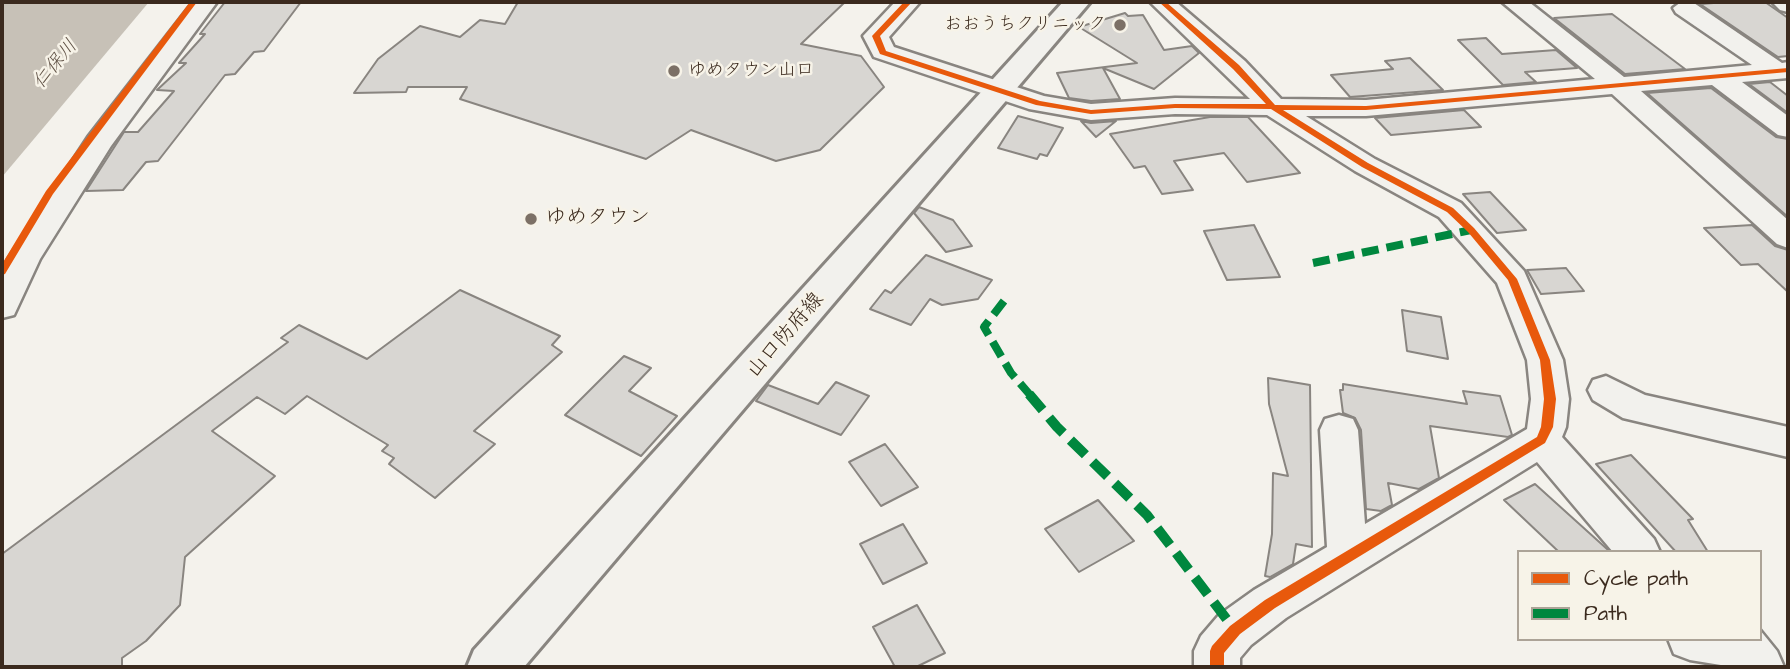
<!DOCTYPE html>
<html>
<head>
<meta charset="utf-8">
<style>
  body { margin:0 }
  #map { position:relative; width:1790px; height:669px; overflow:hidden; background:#f4f2ec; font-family:"Architects Daughter",sans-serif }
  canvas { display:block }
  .frame { position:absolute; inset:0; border:4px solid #3b2a1e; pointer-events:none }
  .legend { position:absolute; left:1517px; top:550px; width:245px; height:91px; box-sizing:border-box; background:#f7f3e8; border:2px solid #aca397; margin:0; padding:9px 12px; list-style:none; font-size:21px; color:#3b2a1e }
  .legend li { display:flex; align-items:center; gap:14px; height:35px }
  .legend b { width:35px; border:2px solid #aca397 }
</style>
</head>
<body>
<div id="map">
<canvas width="1790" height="669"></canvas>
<div class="frame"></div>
<ul class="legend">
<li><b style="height:9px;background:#e8590c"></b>Cycle path</li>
<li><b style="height:9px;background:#00873e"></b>Path</li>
</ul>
</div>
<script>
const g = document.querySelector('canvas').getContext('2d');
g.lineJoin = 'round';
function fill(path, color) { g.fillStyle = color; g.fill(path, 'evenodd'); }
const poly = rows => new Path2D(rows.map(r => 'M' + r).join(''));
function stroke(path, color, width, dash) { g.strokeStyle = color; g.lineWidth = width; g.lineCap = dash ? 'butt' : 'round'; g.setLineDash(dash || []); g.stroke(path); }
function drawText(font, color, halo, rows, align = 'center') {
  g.font = font + ' "Architects Daughter","Klee One",sans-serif'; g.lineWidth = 5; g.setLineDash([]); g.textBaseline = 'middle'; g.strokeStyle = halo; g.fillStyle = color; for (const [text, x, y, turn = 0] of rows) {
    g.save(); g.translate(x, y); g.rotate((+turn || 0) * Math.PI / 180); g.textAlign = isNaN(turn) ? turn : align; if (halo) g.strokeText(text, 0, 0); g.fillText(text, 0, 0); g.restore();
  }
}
fill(poly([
  [4,2,149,2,2,177,2,4]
]), '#c7c1b7');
const building = poly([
  [225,2,301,2,264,51,254,52,235,74,225,75,158,161,146,162,123,190,86,191,124,132,138,132,174,91,157,90,186,63,179,63,205,34,200,34,225,2],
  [518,2,845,2,801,44,861,56,884,87,820,150,776,161,691,130,646,159,460,99,467,87,408,87,406,92,354,93,378,59,420,26,460,37,480,20,505,24,518,2],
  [1727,2,1765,2,1788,18,1788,56,1778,57,1700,4,1727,2],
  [1125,13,1128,16,1143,15,1164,50,1192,46,1199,53,1154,89,1103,68,1120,99,1091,101,1069,98,1057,73,1137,63,1079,27,1125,13],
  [1612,14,1685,69,1625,74,1554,18,1612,14],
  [1486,38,1502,54,1556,50,1577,68,1525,72,1536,82,1503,85,1458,40,1486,38],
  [1410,58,1443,90,1350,97,1331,75,1393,69,1385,61,1410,58],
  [1770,82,1788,96,1788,113,1749,84,1770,82],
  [1711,88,1776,137,1788,139,1788,217,1647,93,1711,88],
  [1464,110,1481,127,1391,135,1375,118,1464,110],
  [1018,116,1063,128,1047,156,1040,154,1037,159,998,148,1018,116],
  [1210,117,1248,117,1300,173,1247,182,1224,153,1174,161,1193,190,1162,194,1145,166,1134,168,1110,134,1210,117],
  [1081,121,1091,123,1116,121,1096,137,1081,121],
  [1490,192,1526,230,1497,233,1463,194,1490,192],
  [919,207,953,220,972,246,946,252,914,213,919,207],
  [1254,225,1280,277,1227,280,1204,231,1254,225],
  [1752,225,1775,246,1788,250,1788,292,1758,264,1741,265,1704,228,1752,225],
  [926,255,992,280,978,299,942,305,930,299,911,325,870,309,885,290,891,293,926,255],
  [1566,268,1584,291,1541,294,1527,270,1566,268],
  [460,290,560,336,552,345,562,352,474,431,495,444,435,498,389,464,394,458,382,451,388,445,307,396,285,414,257,397,212,431,275,476,185,557,180,605,146,641,122,658,122,667,2,667,2,554,288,342,281,338,299,325,367,359,460,290],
  [1402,310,1441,317,1448,359,1407,351,1402,310],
  [624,356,651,368,629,391,677,416,641,456,565,415,624,356],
  [1268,378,1310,385,1312,547,1296,544,1293,564,1270,577,1265,576,1272,534,1273,473,1288,476,1269,404,1268,378],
  [836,382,869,396,841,435,756,401,768,385,818,404,836,382],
  [1343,384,1467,404,1463,391,1500,396,1512,435,1508,437,1430,426,1439,478,1419,489,1388,483,1392,505,1381,511,1366,509,1361,430,1355,418,1343,413,1340,390,1343,390,1343,384],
  [885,444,918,487,881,506,849,462,885,444],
  [1631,455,1693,519,1688,520,1708,552,1676,552,1596,464,1631,455],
  [1535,484,1607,549,1609,552,1559,552,1504,500,1535,484],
  [1098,500,1134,541,1079,572,1045,529,1098,500],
  [903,524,927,563,883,584,860,544,903,524],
  [917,605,945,653,916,667,895,667,873,627,917,605]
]);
fill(building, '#d8d6d2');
stroke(building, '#898580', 2);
const minor = poly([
  [193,2,217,2,111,146,40,259,14,315,2,318,2,271,8,259,88,137,193,2],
  [895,2,920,2,889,37,894,47,1044,96,1091,104,1175,98,1250,99,1150,2,1176,2,1245,61,1281,99,1366,100,1595,79,1502,2,1529,2,1624,77,1752,65,1676,13,1673,8,1681,2,1694,3,1782,63,1788,62,1788,78,1742,82,1788,116,1788,137,1778,135,1712,85,1641,91,1788,220,1788,248,1777,244,1612,94,1366,116,1306,116,1375,159,1461,203,1524,271,1563,360,1569,399,1566,427,1562,437,1654,539,1660,552,1613,552,1537,462,1286,618,1251,645,1240,658,1240,667,1194,667,1194,651,1201,636,1219,615,1254,590,1327,547,1320,430,1325,419,1339,415,1353,419,1358,430,1365,524,1527,429,1531,399,1527,360,1497,283,1439,217,1355,171,1267,115,1175,114,1091,120,1029,109,874,57,863,36,895,2],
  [1772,2,1788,2,1788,12,1780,10,1772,2],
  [1606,376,1645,395,1788,427,1788,457,1623,418,1593,400,1588,390,1593,380,1606,376],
  [1760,630,1777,651,1784,667,1733,667,1690,660,1674,654,1668,639,1760,639,1760,630]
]);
const major = poly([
  [1063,2,1090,2,524,667,467,667,474,650,1063,2]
]);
stroke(minor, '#898580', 5);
stroke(major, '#898580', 6);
fill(minor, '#f2f1ed');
fill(major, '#f2f1ed');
stroke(poly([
  [1313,263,1471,230],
  [1004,301,984,327,1011,373,1031,396]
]), '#00873e', 8, [17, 8]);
stroke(poly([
  [1029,394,1057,427,1147,515,1235,630]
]), '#00873e', 10, [21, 10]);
fill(poly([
  [190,2,197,2,53,194,5,274,2,275,2,264,46,191,190,2],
  [904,2,912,2,880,36,886,51,1040,101,1091,110,1175,104,1266,104,1233,69,1159,2,1166,2,1239,65,1275,105,1366,106,1788,68,1788,72,1366,110,1283,110,1368,163,1453,208,1474,228,1517,279,1550,360,1556,399,1553,427,1545,443,1275,608,1240,634,1224,653,1224,667,1210,667,1210,651,1212,646,1230,626,1265,600,1537,437,1541,427,1544,399,1540,360,1508,280,1468,232,1447,212,1362,167,1271,109,1175,108,1091,114,1036,105,880,54,872,36,904,2]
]), '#e8590c');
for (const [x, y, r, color] of [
  [1120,25,7,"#7c7066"],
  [674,71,7,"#7c7066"],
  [531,219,7,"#7c7066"]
]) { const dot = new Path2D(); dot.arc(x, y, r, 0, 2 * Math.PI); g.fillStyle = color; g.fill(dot); stroke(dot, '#f7f3e8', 2.5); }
drawText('18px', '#3b2a1e', '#f7f3e8', [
  ["おおうちクリニック",1106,25],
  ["ゆめタウン山口",688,71,"left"]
], 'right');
drawText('italic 19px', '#5f5145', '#f7f3e8', [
  ["仁保川",56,65,-50]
]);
drawText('21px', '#3b2a1e', '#f7f3e8', [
  ["ゆめタウン",545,219]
], 'left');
drawText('21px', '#3b2a1e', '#f7f3e8', [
  ["山口防府線",786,336,-49]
]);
</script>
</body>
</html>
